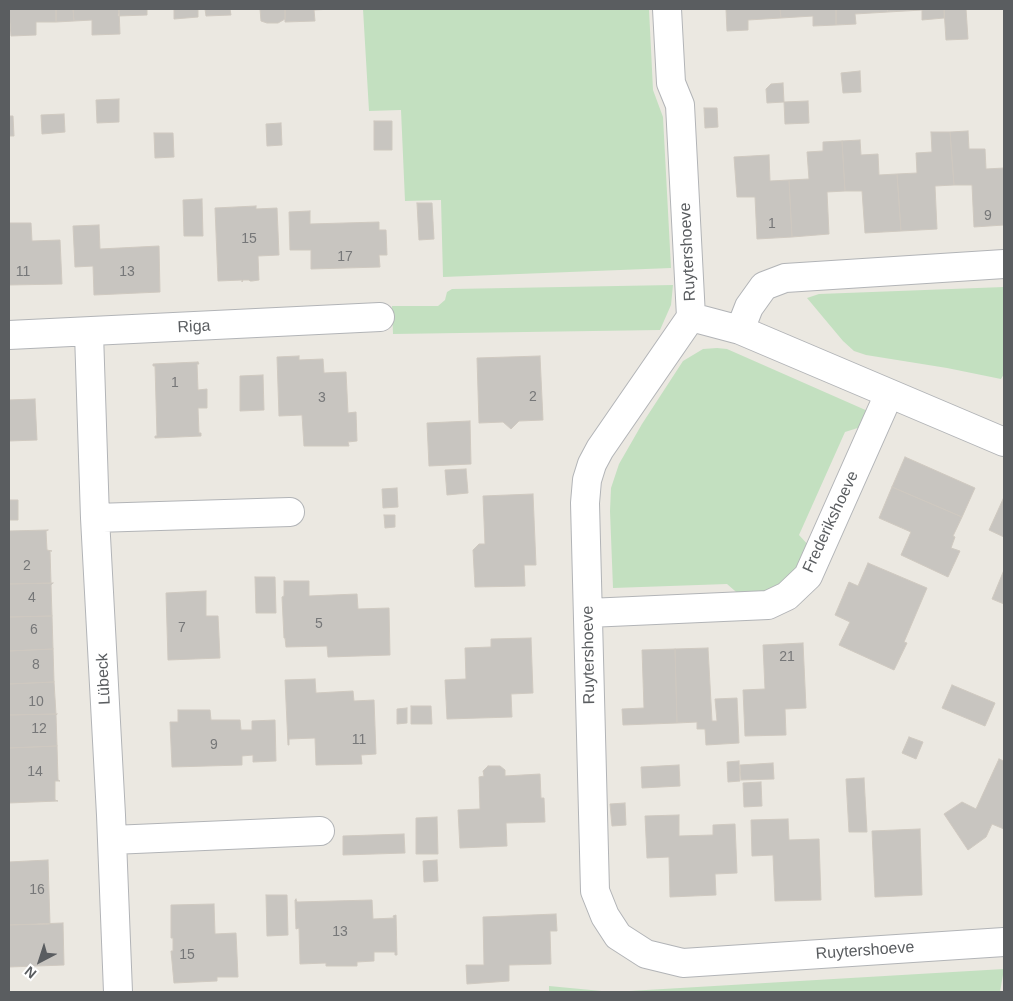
<!DOCTYPE html>
<html>
<head>
<meta charset="utf-8">
<style>
  body { margin:0 }
  #map { position:relative; width:1013px; height:1001px; overflow:hidden; background:#ebe8e1; font-family:Helvetica,sans-serif }
  canvas { display:block }
  .frame { position:absolute; inset:0; border:10px solid #5a5d60; pointer-events:none }
  .north { position:absolute; left:15px; top:936px; width:50px; height:50px; -webkit-text-stroke:4px #fff; paint-order:stroke; rotate:220deg; font-size:14px; font-weight:700; line-height:20px; text-align:center; color:#5a5d60 }
  .north::after { content:''; display:block; margin:auto; width:18px; height:22px; background:#5a5d60; clip-path:polygon(50% 0,100% 100%,50% 72%,0 100%) }
</style>
</head>
<body>
<div id="map">
<canvas width="1013" height="1001"></canvas>
<div class="frame"></div>
<div class="north">N</div>
</div>
<script>
const g = document.querySelector('canvas').getContext('2d');
g.lineJoin = 'round';
function fill(path, color) { g.fillStyle = color; g.fill(path, 'evenodd'); }
const poly = rows => new Path2D(rows.map(r => 'M' + r).join(''));
function stroke(path, color, width, dash) { g.strokeStyle = color; g.lineWidth = width; g.lineCap = dash ? 'butt' : 'round'; g.setLineDash(dash || []); g.stroke(path); }
function drawText(font, color, halo, rows, align = 'center') {
  g.font = font + ' Helvetica,sans-serif'; g.lineWidth = 4.5; g.setLineDash([]); g.textBaseline = 'middle'; g.strokeStyle = halo; g.fillStyle = color; for (const [text, x, y, turn = 0] of rows) {
    g.save(); g.translate(x, y); g.rotate((+turn || 0) * Math.PI / 180); g.textAlign = isNaN(turn) ? turn : align; if (halo) g.strokeText(text, 0, 0); g.fillText(text, 0, 0); g.restore();
  }
}
fill(poly([
  [363,9,649,9,653,90,663,117,671,268,443,277,441,200,405,201,401,110,369,111],
  [673,285,671,305,660,330,393,334,392,306,438,306,445,300,447,292,452,289],
  [1004,287,1004,374,1001,379,947,368,866,355,854,351,843,341,807,298,819,294],
  [717,348,727,349,870,412,864,426,845,432,799,535,811,548,799,571,767,594,742,597,727,584,613,588,610,511,611,488,619,464,642,424,683,361,703,349],
  [1004,969,1000,992,549,992,549,986,612,992]
]), '#c3e0c0');
const building = poly([
  [9,9,56,9,56,22,36,22,36,35,11,36,9,9],
  [56,9,73,9,74,21,56,22,56,9],
  [73,9,119,9,120,34,92,35,92,20,74,21,73,9],
  [119,9,147,9,147,15,118,16,119,9],
  [174,9,198,9,198,17,174,19,174,9],
  [205,9,230,9,231,15,206,16,205,9],
  [260,9,285,9,285,19,278,23,267,23,261,21,260,9],
  [285,9,332,9,314,10,315,21,285,22,285,9],
  [726,9,780,9,781,18,748,20,748,30,727,31,726,9],
  [780,9,836,9,836,25,813,26,813,16,781,18,780,9],
  [836,9,887,9,888,12,855,14,856,24,836,25,836,9],
  [887,9,944,9,944,18,922,20,922,10,888,12,887,9],
  [944,9,966,9,968,39,946,40,944,9],
  [860,71,861,92,843,93,841,73,860,71],
  [783,83,784,102,767,103,766,89,771,84,783,83],
  [119,99,119,122,97,123,96,100,119,99],
  [808,101,809,123,785,124,784,102,808,101],
  [704,108,717,108,718,127,705,128,704,108],
  [64,114,65,132,42,134,41,115,64,114],
  [9,116,13,116,14,136,9,136,9,116],
  [374,121,392,121,392,150,374,150,374,121],
  [281,123,282,145,267,146,266,124,281,123],
  [968,131,969,149,985,149,986,169,1004,168,1004,225,974,227,972,185,954,185,950,132,968,131],
  [931,132,950,132,954,185,935,186,937,229,901,231,897,174,917,173,916,153,932,152,931,132],
  [154,133,173,133,174,157,155,158,154,133],
  [860,140,861,155,878,154,879,175,897,174,901,231,865,233,862,191,845,191,842,141,860,140],
  [842,141,845,191,827,192,829,234,792,237,789,180,809,179,807,152,823,151,823,142,842,141],
  [769,155,770,181,789,180,792,237,757,239,755,197,737,197,734,157,769,155],
  [202,199,203,236,184,236,183,200,202,199],
  [417,203,432,203,434,239,419,240,417,203],
  [256,206,256,209,277,208,279,255,258,256,259,280,252,281,250,281,249,280,243,280,242,282,242,280,218,281,215,208,256,206],
  [310,211,310,224,379,222,379,230,386,230,387,255,379,255,380,267,311,269,311,250,290,250,289,212,310,211],
  [9,223,31,223,32,241,60,240,62,284,9,285,9,223],
  [99,225,100,249,159,246,160,292,94,295,93,266,75,267,73,226,99,225],
  [299,356,299,360,323,359,324,373,346,372,348,413,356,412,357,441,348,442,349,446,304,446,302,415,279,416,277,357,299,356],
  [540,356,543,420,519,421,511,429,503,422,479,423,477,358,540,356],
  [198,362,199,364,197,364,198,390,207,389,207,408,198,408,199,433,201,433,201,436,155,438,155,436,157,436,155,366,153,366,153,364,198,362],
  [263,375,264,410,240,411,240,376,263,375],
  [35,399,37,440,9,441,9,400,35,399],
  [470,421,471,464,429,466,427,423,470,421],
  [905,457,975,488,962,517,892,487,905,457],
  [466,469,468,493,447,495,445,470,466,469],
  [892,487,962,517,953,536,955,537,951,548,960,551,948,577,901,555,911,532,879,518,892,487],
  [397,488,398,507,383,508,382,489,397,488],
  [533,494,536,565,524,565,525,586,475,587,473,550,479,544,485,544,483,496,533,494],
  [1004,497,1004,537,989,530,1004,497],
  [9,500,18,500,18,520,9,520,9,500],
  [384,515,395,515,395,527,385,528,384,515],
  [48,530,46,531,47,550,52,551,50,551,51,583,9,584,9,531,48,530],
  [868,563,927,588,904,642,907,643,894,670,839,645,850,622,835,615,849,582,858,586,868,563],
  [1004,570,1004,604,992,599,1004,570],
  [255,577,275,577,276,613,256,613,255,577],
  [284,581,309,581,309,596,357,594,358,609,389,608,390,655,328,657,327,646,286,647,285,638,284,638,282,597,284,596,284,581],
  [53,583,51,585,52,616,9,617,9,584,53,583],
  [206,591,206,616,218,616,220,658,168,660,166,593,206,591],
  [52,616,53,649,9,651,9,617,52,616],
  [531,638,533,693,511,694,512,717,447,719,445,680,466,679,465,648,491,647,491,639,531,638],
  [803,643,806,708,785,709,786,735,745,736,743,690,765,689,763,645,803,643],
  [708,648,712,721,717,721,715,699,737,698,739,743,706,745,705,729,697,729,697,722,677,723,675,649,708,648],
  [53,649,54,682,9,684,9,651,53,649],
  [675,649,677,723,623,725,622,709,644,708,642,650,675,649],
  [315,679,316,693,353,691,354,701,374,700,376,754,361,755,362,764,316,765,315,738,289,739,289,745,288,745,285,680,315,679],
  [54,682,56,714,9,715,9,684,54,682],
  [952,685,995,703,985,726,942,708,952,685],
  [411,706,431,706,432,724,411,724,411,706],
  [407,708,407,723,397,724,397,709,407,708],
  [178,710,210,710,211,720,240,720,241,730,252,730,252,721,275,720,276,761,253,762,253,755,242,756,242,765,172,767,170,722,178,722,178,710],
  [57,714,56,715,57,746,9,748,9,715,57,714],
  [909,737,923,742,916,759,902,753,909,737],
  [57,746,58,780,60,781,55,781,55,800,58,801,9,803,9,748,57,746],
  [999,759,1004,761,1004,829,992,824,986,837,968,850,944,814,962,802,976,809,999,759],
  [739,761,740,781,728,782,727,762,739,761],
  [773,763,774,779,741,780,740,765,773,763],
  [679,765,680,786,642,788,641,767,679,765],
  [488,766,500,766,505,770,505,776,540,774,541,798,544,798,545,822,506,823,507,846,460,848,458,810,480,809,479,777,484,776,483,771,488,766],
  [864,778,867,832,849,832,846,779,864,778],
  [761,782,762,806,744,807,743,783,761,782],
  [625,803,626,825,612,826,610,804,625,803],
  [679,815,679,836,713,835,713,825,735,824,737,873,715,874,716,895,670,897,669,857,647,858,645,816,679,815],
  [437,817,438,854,416,854,416,818,437,817],
  [788,819,789,840,819,839,821,900,775,901,773,855,752,856,751,820,788,819],
  [920,829,922,895,875,897,872,831,920,829],
  [404,834,405,853,343,855,343,836,404,834],
  [48,860,50,924,9,925,9,862,48,860],
  [437,860,438,881,424,882,423,861,437,860],
  [266,895,287,895,288,935,267,936,266,895],
  [296,899,297,902,372,900,373,919,394,918,393,916,396,915,397,955,395,955,395,952,374,952,374,961,357,962,357,966,326,966,326,963,300,964,299,928,296,929,295,900,296,899],
  [214,904,215,934,236,933,238,977,217,977,217,981,174,983,171,951,173,951,173,938,171,938,171,905,214,904],
  [556,914,557,931,550,931,551,964,509,965,509,981,467,984,466,965,484,965,483,917,556,914],
  [63,923,64,965,9,967,9,925,63,923]
]);
fill(building, '#c8c5c0');
stroke(building, '#cfc9c0', 1);
const minor = poly([
  [667,9,671,83,680,105,691,317,600,449,592,464,587,480,585,503,595,891,605,916,618,936,646,954,683,963,1004,942],
  [691,317,740,330,1004,442],
  [740,330,749,307,764,286,785,278,1004,264],
  [89,333,95,518,111,815,118,992],
  [9,335,380,317],
  [95,518,290,512],
  [588,613,768,605,787,596,808,576,889,394],
  [112,840,320,831]
]);
stroke(minor, '#b2b4b7', 30);
stroke(minor, '#fff', 28);
drawText('14px', '#767778', null, [
  ["9",988,216],
  ["1",772,224],
  ["15",249,239],
  ["17",345,257],
  ["11",23,272],
  ["13",127,272],
  ["1",175,383],
  ["2",533,397],
  ["3",322,398],
  ["2",27,566],
  ["4",32,598],
  ["5",319,624],
  ["7",182,628],
  ["6",34,630],
  ["21",787,657],
  ["8",36,665],
  ["10",36,702],
  ["12",39,729],
  ["11",359,740],
  ["9",214,745],
  ["14",35,772],
  ["16",37,890],
  ["13",340,932],
  ["15",187,955]
]);
drawText('16px', '#5a5d60', '#fff', [
  ["Ruytershoeve",688,252,-93],
  ["Riga",194,327,-3],
  ["Frederikshoeve",831,522,-65],
  ["Ruytershoeve",589,655,-91],
  ["Lübeck",104,679,-93],
  ["Ruytershoeve",865,951,-4]
]);
</script>
</body>
</html>
